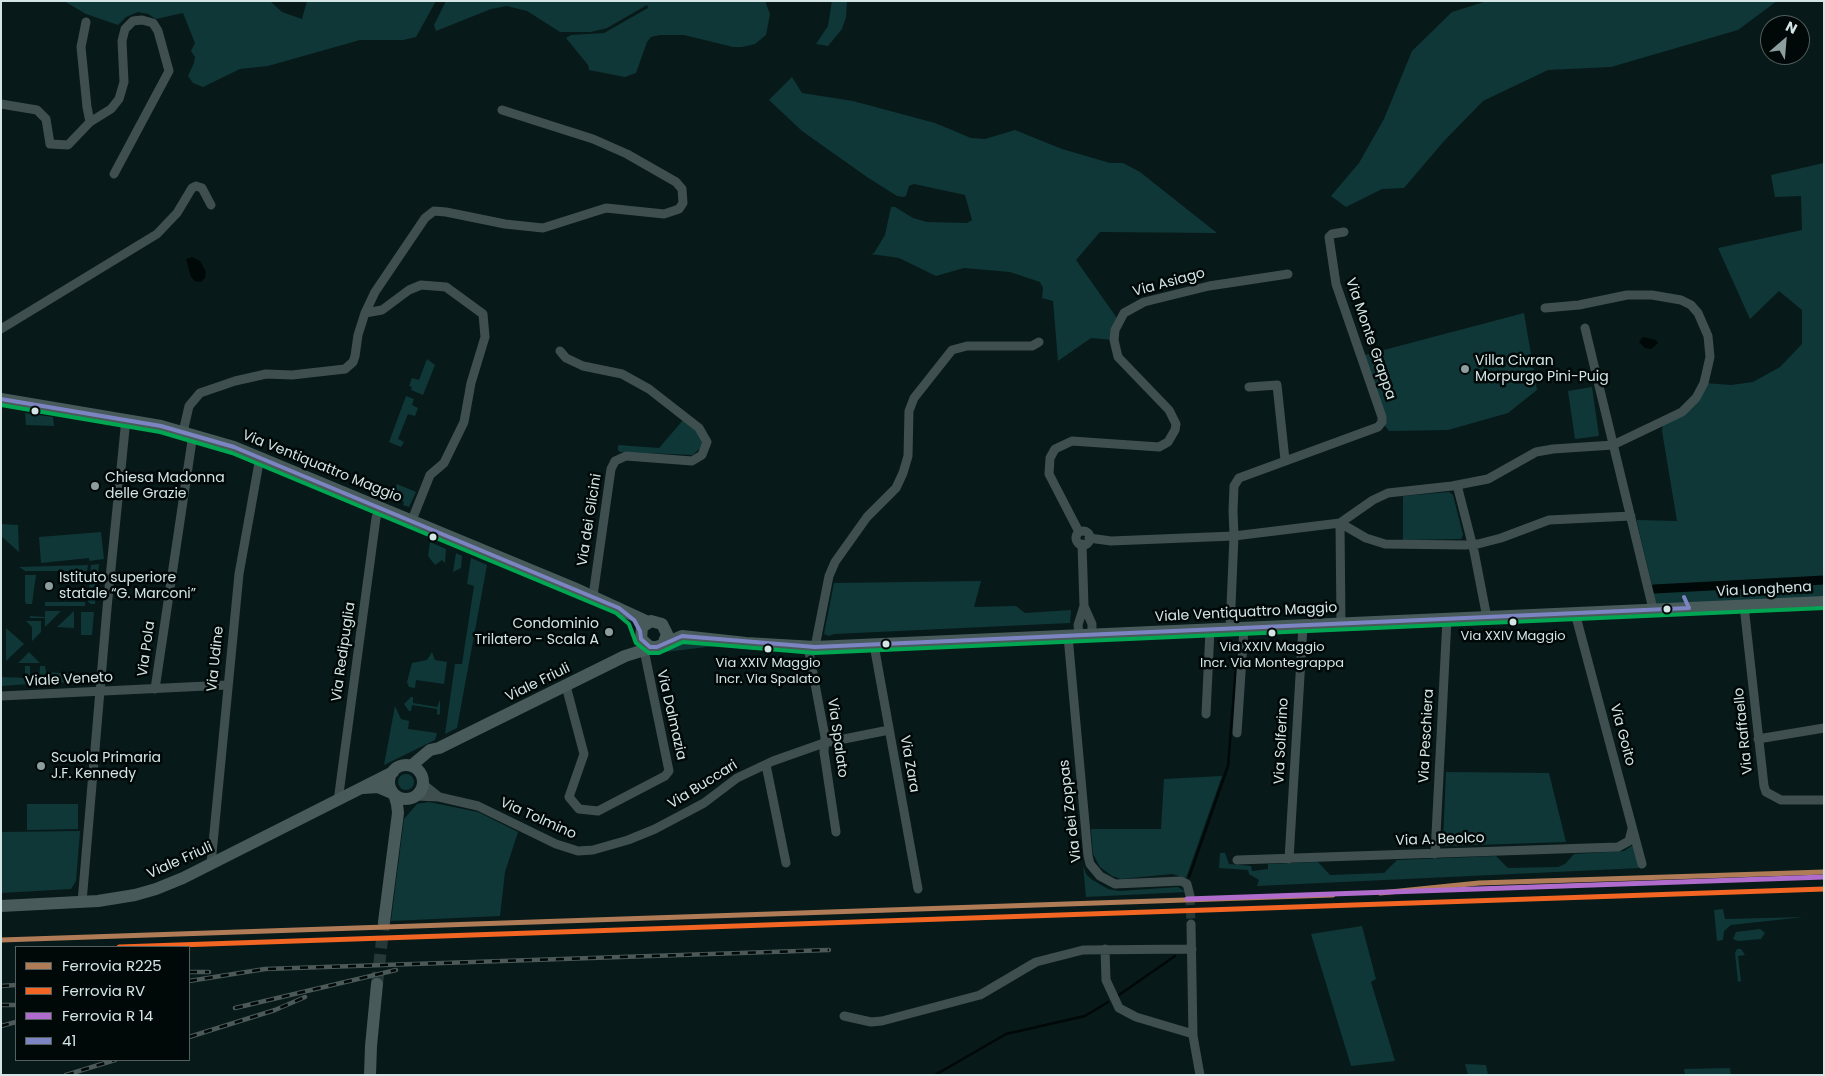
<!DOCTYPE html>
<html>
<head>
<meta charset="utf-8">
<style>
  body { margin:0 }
  #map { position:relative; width:1825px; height:1076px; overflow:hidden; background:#081919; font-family:Poppins,sans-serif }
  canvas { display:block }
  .frame { position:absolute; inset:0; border:2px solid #d3e5e4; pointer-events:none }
  .legend { position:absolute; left:15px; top:946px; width:175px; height:115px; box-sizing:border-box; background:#000808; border:1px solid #546060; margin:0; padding:6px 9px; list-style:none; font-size:15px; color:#d3e5e4 }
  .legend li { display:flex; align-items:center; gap:10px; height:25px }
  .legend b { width:25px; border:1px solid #546060 }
  .north { position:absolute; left:1760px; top:15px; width:50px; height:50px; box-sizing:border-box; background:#000808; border:1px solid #546060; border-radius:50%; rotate:27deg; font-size:14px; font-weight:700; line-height:20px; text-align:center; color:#d3e5e4 }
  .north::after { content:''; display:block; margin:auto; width:18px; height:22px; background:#8c9e9d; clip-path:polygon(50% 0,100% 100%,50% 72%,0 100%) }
</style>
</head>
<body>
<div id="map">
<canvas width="1825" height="1076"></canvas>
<div class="frame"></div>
<ul class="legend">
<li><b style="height:6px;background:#b07c57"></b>Ferrovia R225</li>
<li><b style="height:6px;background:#f26522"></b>Ferrovia RV</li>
<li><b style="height:6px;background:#b06ccc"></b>Ferrovia R 14</li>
<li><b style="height:6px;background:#7c84c2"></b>41</li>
</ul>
<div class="north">N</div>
</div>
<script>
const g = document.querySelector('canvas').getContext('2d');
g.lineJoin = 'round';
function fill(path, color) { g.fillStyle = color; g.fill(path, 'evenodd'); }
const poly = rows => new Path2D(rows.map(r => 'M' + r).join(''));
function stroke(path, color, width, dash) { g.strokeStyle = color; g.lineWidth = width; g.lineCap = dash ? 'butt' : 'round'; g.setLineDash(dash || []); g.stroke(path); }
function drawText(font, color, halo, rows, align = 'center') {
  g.font = font + ' Poppins,sans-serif'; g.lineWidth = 5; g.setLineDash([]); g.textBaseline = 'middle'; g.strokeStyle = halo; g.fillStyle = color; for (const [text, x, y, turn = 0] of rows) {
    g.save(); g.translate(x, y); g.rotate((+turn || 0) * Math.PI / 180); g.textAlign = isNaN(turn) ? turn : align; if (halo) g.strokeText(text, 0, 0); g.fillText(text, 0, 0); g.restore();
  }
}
fill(poly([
  [64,1,270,1,282,12,302,19,307,1,436,1,416,37,403,40,360,40,268,66,240,69,203,87,193,83,188,76,194,63,195,57,191,51,195,43,183,13,156,19,148,14,138,12,126,17,118,25,86,14],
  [446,1,765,1,770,14,766,35,755,44,742,47,733,47,684,35,660,35,651,37,647,42,636,73,625,77,589,70,588,65,566,38,571,35,604,33,648,8,647,5,607,28,591,32,560,32,527,11,507,6,491,9,436,31,434,25],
  [832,1,847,1,846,17,842,29,828,46,816,44,828,26],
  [1487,1,1777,1,1738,30,1611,67,1548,70,1483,101,1444,141,1404,188,1382,189,1346,207,1331,196,1359,163,1384,119,1412,51,1452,12],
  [792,77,802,93,853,101,935,123,971,138,985,139,1015,130,1062,149,1110,163,1123,163,1140,172,1217,233,1100,232,1076,260,1119,321,1114,340,1091,338,1058,361,1053,301,1042,298,1043,288,1040,282,1010,272,964,268,936,276,899,258,871,254,874,253,885,235,891,207,895,207,913,218,927,222,967,223,972,220,965,195,914,184,909,186,906,196,903,197,897,196,867,177,802,131,769,100],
  [1824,163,1824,602,1653,609,1648,592,1652,585,1637,522,1637,520,1677,521,1662,431,1663,422,1682,412,1704,383,1731,385,1753,382,1780,367,1802,344,1802,310,1779,291,1750,319,1718,248,1802,230,1801,196,1775,197,1771,175],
  [1524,313,1537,390,1508,413,1448,430,1389,431,1382,422,1361,356],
  [427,359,435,365,423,395,411,390,412,387,409,386,412,378,419,380],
  [1592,387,1599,436,1575,439,1568,391],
  [406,396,414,399,412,405,418,408,415,416,408,414,398,439,404,442,401,447,389,442],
  [25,413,53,417,54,426,26,425],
  [684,419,701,435,703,445,693,455,620,452,618,450,618,445,659,448],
  [397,484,416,492,409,507,403,505,404,502,397,499,393,501,391,499],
  [1449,492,1453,495,1463,535,1461,539,1403,540,1403,496],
  [1,524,18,525,19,552,1,536],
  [101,532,104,559,89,561,89,558,41,563,39,537],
  [430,542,446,549,445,563,442,560,435,565,428,556],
  [456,553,462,556,461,568,453,572],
  [471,558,487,565,457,728,445,734,455,664,462,664,474,586,467,584],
  [99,564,95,604,91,604,88,602,91,565],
  [88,565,87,571,25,571,19,567],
  [25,575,36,575,32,604,26,604,25,601],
  [981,581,974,607,1016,606,1025,613,1071,610,1070,623,834,634,829,636,824,634,834,583],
  [45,602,85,602,85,606,45,606],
  [45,611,61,611,45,627,45,618,30,618,30,616,45,617],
  [74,611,74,628,57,627],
  [81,612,94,612,92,635,81,635],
  [26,621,41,621,41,632,32,641,32,627],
  [6,628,24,644,6,661],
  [690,641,715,646,657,653,676,642],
  [29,652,40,663,18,663],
  [432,652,435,660,447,662,444,684,416,680,415,688,409,687,407,682,412,663,427,660],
  [25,666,30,666,30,684,1,686,1,677,25,678],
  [40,666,45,666,46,672,89,675,88,681,39,684],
  [411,697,413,697,413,703,437,707,440,700,440,714,437,715,437,709,412,705,411,711,409,711,404,704],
  [395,706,401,719,409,721,408,729,437,733,435,740,384,765],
  [1446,772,1549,773,1566,842,1445,846,1443,841],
  '398 782a8 8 0 1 1 16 0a8 8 0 1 1-16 0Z',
  [1222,776,1186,878,1172,874,1121,879,1112,876,1100,867,1093,854,1091,829,1161,829,1164,779],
  [429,802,478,812,518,832,505,872,500,916,391,921,404,819,417,804],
  [27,804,78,804,78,829,27,830],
  [80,831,76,881,71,889,1,893,1,832],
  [1633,845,1641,868,1257,886,1259,880,1249,874,1248,870,1219,868,1220,853,1225,853,1229,864,1251,866,1252,871,1268,869,1268,864,1318,862,1330,875,1384,873,1397,860,1496,856,1508,868,1558,867,1565,864,1574,854,1624,851],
  [1083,865,1086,874,1091,879,1108,889,1119,891,1178,887,1186,892,1086,897],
  [1723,909,1725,919,1804,917,1731,925,1724,931,1723,940,1717,941,1714,910],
  [1362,926,1376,979,1371,982,1395,1061,1351,1066,1311,934],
  [1760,929,1765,933,1761,939,1738,941,1733,939,1736,932],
  [1737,949,1741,949,1745,955,1738,956,1741,981,1738,982,1735,953],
  [1465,1064,1486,1065,1488,1075,1468,1075],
  [1730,1068,1731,1075,1685,1075,1684,1069]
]), '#0f3737');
fill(poly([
  [192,257,200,261,206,272,205,278,201,282,195,281,191,277,186,259],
  [1643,337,1656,340,1658,343,1651,349,1645,348,1639,342]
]), '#010808');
stroke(poly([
  [1307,605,1337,603],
  [1189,877,1228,766,1237,655],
  [1119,995,1175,956],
  [935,1075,1006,1034,1085,1016,1108,1002]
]), '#010808', 2.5);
stroke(poly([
  [1654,589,1824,580]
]), '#010808', 9);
stroke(poly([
  [1190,896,1191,924]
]), '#263837', 9, [9, 4.5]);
stroke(poly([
  [377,984,384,922]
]), '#263837', 12, [12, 6]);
stroke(poly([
  [86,22,81,47,87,107,90,122],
  [1,104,37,110,46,119,50,144,68,145,90,122,111,109,119,99,124,82,122,41,125,29,133,21,142,20,153,23,158,31,169,71,114,174],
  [365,313,375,292,425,218,434,211,446,212,505,224,543,228,606,208,664,214,679,209,683,203,682,189,676,182,627,154,593,139,502,110],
  [1585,328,1653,609],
  [1,329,157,234,177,213,192,188,196,186,202,188,211,205],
  [560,351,566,358,583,366,622,374,649,389,699,428,707,442,702,455,692,461,626,456,615,461,611,469,593,596],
  [1249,387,1277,385,1285,460],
  [183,432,189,406,200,393,235,381,266,374,292,375,345,369,353,362,355,356,358,335,365,313,382,310,409,290,421,285,446,287,483,314,485,337,471,383,464,422,444,463,430,475,412,520],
  [1457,485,1474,551,1487,618],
  [1340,523,1366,538,1385,544,1465,545,1478,544,1501,538,1549,520,1631,516],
  [1340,523,1341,624],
  '1076 538a7 7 0 1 1 14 0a7 7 0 1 1-14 0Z',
  [1079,532,1049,474,1050,458,1055,449,1072,441,1159,447,1168,442,1175,430,1176,424,1169,410,1118,357,1114,340,1115,330,1124,313,1144,302,1209,286,1288,274],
  [1089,538,1111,541,1234,536,1340,523,1373,500,1388,493,1452,486,1488,479,1536,452,1553,449,1613,445,1682,412,1696,398,1704,383,1710,357,1708,336,1698,313,1691,305,1681,300,1652,295,1627,295,1579,305,1545,308],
  [1082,544,1084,606,1092,624,1092,635],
  [1744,606,1764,786,1766,792,1781,800,1824,800],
  [1575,613,1642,864],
  [1230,629,1234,536,1233,511,1234,486,1239,478,1378,427,1382,422,1382,417,1336,284,1329,237,1332,234,1344,232],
  [1079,635,1078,625,1084,606],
  [1068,636,1088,856,1090,864,1100,876,1115,884,1181,881,1187,884,1190,896],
  [874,645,918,889],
  [808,647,825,737,824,752,836,832],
  [815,647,829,576,835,562,867,517,896,488,903,473,908,456,909,411,914,398,952,350,967,346,1032,346,1039,342],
  [566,686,584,754,569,797,579,809,598,811,665,776,669,771,644,650],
  [155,689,193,434],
  [1,696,227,685],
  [1206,714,1210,630],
  [1237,733,1244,628],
  [1758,739,1824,728],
  [766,765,786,863],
  [423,784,438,796],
  [416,796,439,797,478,806,556,844,578,851,593,850,628,840,655,829,704,803,737,778,773,761,824,743,889,730],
  [338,801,376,518,380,507],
  [1435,854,1447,619],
  [1289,859,1303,626],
  [1237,860,1618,847,1629,841,1632,829],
  [211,864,239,574,260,457],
  [82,902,107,608,126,419],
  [1191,924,1193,1036,1200,1075],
  [1105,949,1106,980,1119,1008,1136,1017,1193,1034],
  [844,1016,871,1022,882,1021,980,995,1036,962,1083,950,1192,949]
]), '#3f4f4f', 9);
stroke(poly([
  [1,399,161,426,234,447,574,588,648,622],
  [664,642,667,634,662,624,651,621,642,627,641,639,650,647,657,647,682,636,746,643,815,647,1824,602],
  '389 782a17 17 0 1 1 34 0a17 17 0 1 1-34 0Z',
  [411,766,430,750,439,748,625,656,654,647],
  [363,788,378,787,394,794,397,804,398,813,384,922],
  [1,906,98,901,135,895,156,889,183,878,393,772],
  [370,1075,371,1046,377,984]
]), '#485a5a', 12);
const rail = poly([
  [189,972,209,972],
  [189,981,265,969,829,950],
  [1,986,16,985],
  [1,1005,16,1005],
  [235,1008,396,970],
  [1,1026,16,1022],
  [189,1037,275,1010,305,997],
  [66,1075,115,1060]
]);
stroke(rail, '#4b5959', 4.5);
stroke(rail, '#000808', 2.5, [8]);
stroke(poly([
  [1,399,161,426,234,447,619,608,634,620,640,631,641,639,650,647,657,647,682,636,815,647,1689,608,1684,597]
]), '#7c84c2', 4);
stroke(poly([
  [1,405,160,432,232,453,616,613,629,624,636,643,649,653,659,653,683,642,815,653,1824,608]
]), '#00a651', 4);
stroke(poly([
  [1380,893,1479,883,1824,872],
  [1,940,1333,895]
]), '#b07c57', 5);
stroke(poly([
  [119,947,1824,889]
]), '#f26522', 5);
stroke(poly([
  [1187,899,1824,877]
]), '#b06ccc', 5);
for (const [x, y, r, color] of [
  [1465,369,5,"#8c9e9d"],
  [35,411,4.5,"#d3e5e4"],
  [95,486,5,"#8c9e9d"],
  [433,537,4.5,"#d3e5e4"],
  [49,586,5,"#8c9e9d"],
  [1667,609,4.5,"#d3e5e4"],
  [1513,622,4.5,"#d3e5e4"],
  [609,632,5,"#8c9e9d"],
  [1272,633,4.5,"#d3e5e4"],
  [886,644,4.5,"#d3e5e4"],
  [768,649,4.5,"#d3e5e4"],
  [41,766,5,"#8c9e9d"]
]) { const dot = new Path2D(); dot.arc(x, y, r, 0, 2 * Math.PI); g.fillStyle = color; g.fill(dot); stroke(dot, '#000808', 2); }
drawText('13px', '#d3e5e4', '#000808', [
  ["Via XXIV Maggio",1513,637],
  ["Via XXIV Maggio",1272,648],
  ["Incr. Via Montegrappa",1272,664],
  ["Via XXIV Maggio",768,664],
  ["Incr. Via Spalato",768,680]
]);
drawText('14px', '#d3e5e4', '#000808', [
  ["Via Asiago",1169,283,-15],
  ["Via Monte Grappa",1370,339,71],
  ["Via Ventiquattro Maggio",322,467,22],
  ["Via dei Glicini",590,520,-81],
  ["Via Longhena",1764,590,-3],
  ["Viale Ventiquattro Maggio",1246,613,-3],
  ["Via Pola",147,649,-82],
  ["Via Redipuglia",344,652,-82],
  ["Via Udine",216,659,-84],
  ["Viale Veneto",69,680,-3],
  ["Viale Friuli",538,683,-26],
  ["Via Dalmazia",671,715,77],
  ["Via Raffaello",1744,731,-96],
  ["Via Goito",1622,735,75],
  ["Via Peschiera",1427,736,-87],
  ["Via Spalato",837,738,82],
  ["Via Solferino",1282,741,-87],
  ["Via Zara",909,764,80],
  ["Via Buccari",703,785,-32],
  ["Via dei Zoppas",1071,811,-97],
  ["Via Tolmino",538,819,24],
  ["Via A. Beolco",1440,840,-2],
  ["Viale Friuli",180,861,-24]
]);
drawText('14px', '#d3e5e4', '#000808', [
  ["Villa Civran",1475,361],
  ["Morpurgo Pini-Puig",1475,377],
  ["Chiesa Madonna",105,478],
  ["delle Grazie",105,494],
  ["Istituto superiore",59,578],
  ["statale “G. Marconi”",59,594],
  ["Condominio",599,624,"right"],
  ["Trilatero - Scala A",599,640,"right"],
  ["Scuola Primaria",51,758],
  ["J.F. Kennedy",51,774]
], 'left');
</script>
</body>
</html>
